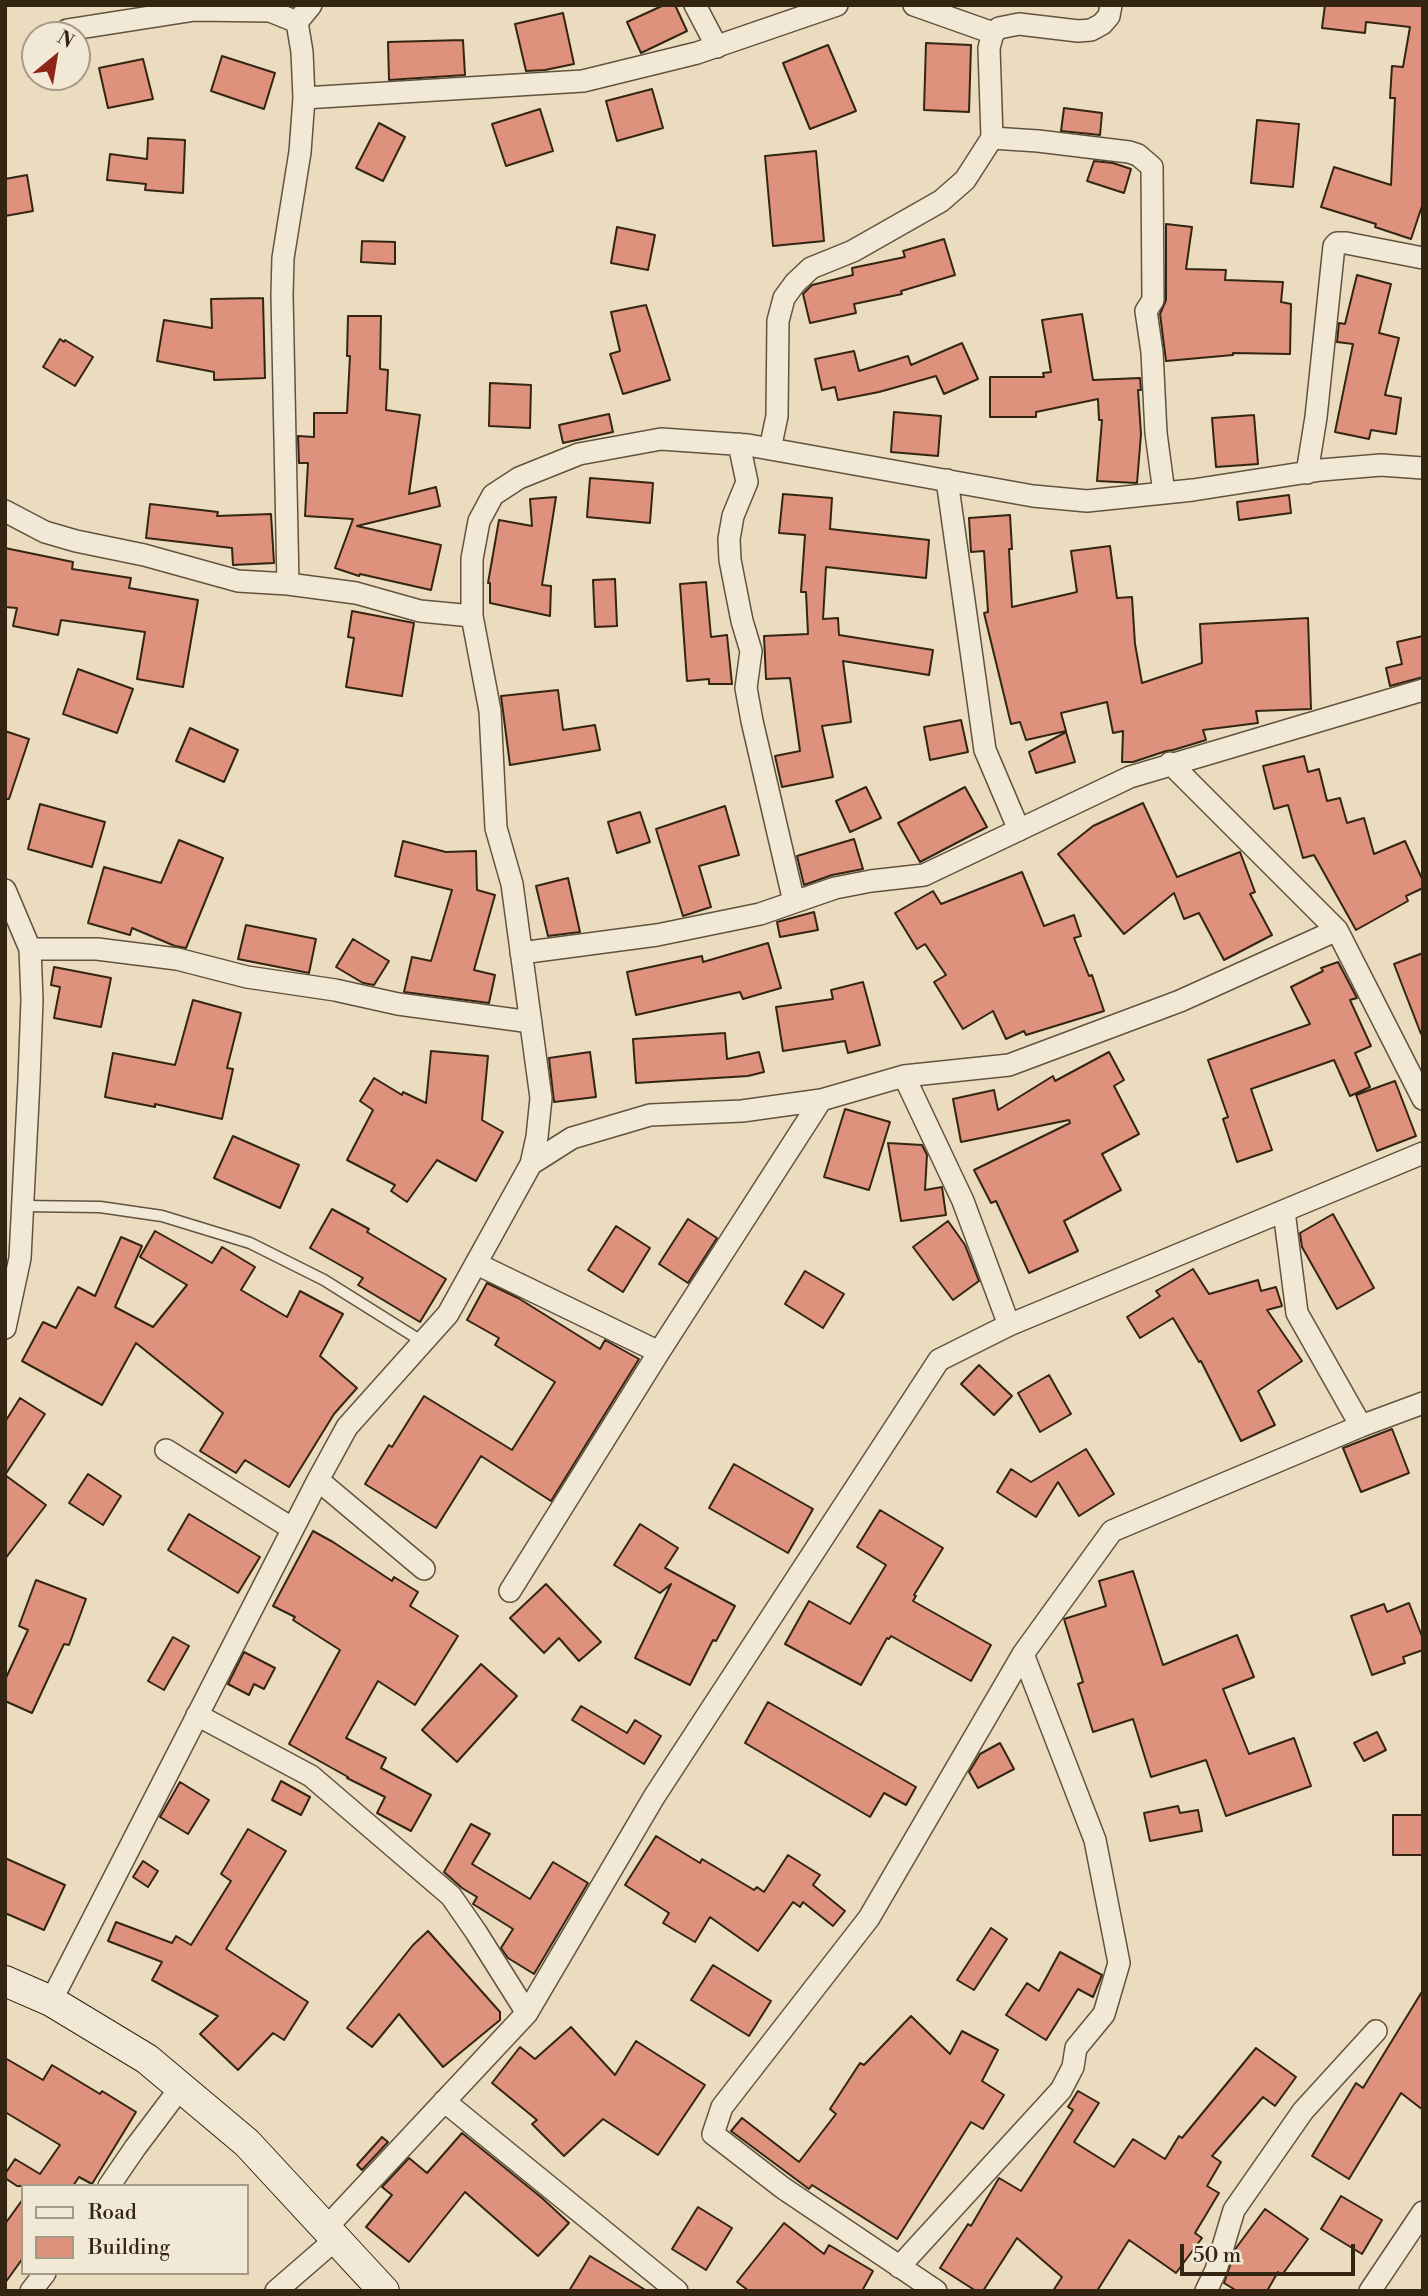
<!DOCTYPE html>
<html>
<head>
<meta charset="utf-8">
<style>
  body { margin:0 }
  #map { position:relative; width:1428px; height:2296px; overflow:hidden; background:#ebdcc0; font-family:"Libre Bodoni",serif }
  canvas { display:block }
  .frame { position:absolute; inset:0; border:7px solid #332511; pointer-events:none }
  .legend { position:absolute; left:21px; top:2184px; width:228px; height:91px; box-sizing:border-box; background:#f2e8d6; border:2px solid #a69a87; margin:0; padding:9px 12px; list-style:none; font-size:21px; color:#332511 }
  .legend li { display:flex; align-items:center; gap:14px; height:35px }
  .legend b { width:35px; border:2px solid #a69a87 }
  .north { position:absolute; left:21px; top:21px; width:70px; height:70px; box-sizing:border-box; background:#f2e8d6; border:2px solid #a69a87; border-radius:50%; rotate:30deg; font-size:19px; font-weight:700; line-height:28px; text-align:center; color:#332511 }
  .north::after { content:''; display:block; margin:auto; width:24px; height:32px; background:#8f2418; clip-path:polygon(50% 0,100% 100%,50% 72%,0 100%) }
  .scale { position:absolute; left:1180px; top:2244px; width:175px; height:32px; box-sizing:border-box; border:4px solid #332511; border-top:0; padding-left:9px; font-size:21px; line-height:24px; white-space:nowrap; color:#332511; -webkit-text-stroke:5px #f2e8d6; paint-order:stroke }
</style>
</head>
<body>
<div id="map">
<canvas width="1428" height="2296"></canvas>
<div class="frame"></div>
<ul class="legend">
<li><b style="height:9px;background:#f2e8d6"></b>Road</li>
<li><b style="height:19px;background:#de927e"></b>Building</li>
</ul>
<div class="north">N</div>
<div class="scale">50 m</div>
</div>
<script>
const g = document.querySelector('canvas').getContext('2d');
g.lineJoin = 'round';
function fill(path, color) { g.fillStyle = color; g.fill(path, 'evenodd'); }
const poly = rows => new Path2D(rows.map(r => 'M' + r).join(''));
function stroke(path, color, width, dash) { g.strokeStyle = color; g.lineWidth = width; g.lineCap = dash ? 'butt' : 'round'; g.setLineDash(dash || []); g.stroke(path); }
const building = poly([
  [664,5,675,5,687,31,641,53,627,22,664,5],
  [1325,5,1423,5,1423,203,1411,239,1375,227,1376,224,1321,207,1334,167,1391,185,1395,98,1390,98,1392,66,1403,67,1410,27,1366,22,1365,33,1322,28,1325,5],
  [563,13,574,64,545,70,526,71,515,24,563,13],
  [463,40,465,75,389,80,388,42,463,40],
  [926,43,971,45,969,112,924,110,926,43],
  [828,45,856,111,810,129,783,63,828,45],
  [222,56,275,73,264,109,211,91,222,56],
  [143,59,153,99,108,108,99,68,143,59],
  [652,89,663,128,617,141,606,101,652,89],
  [1064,108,1102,113,1100,135,1061,131,1064,108],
  [540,109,553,151,506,166,492,124,540,109],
  [1257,120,1299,124,1293,187,1251,183,1257,120],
  [379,123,405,137,383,181,356,168,379,123],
  [148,138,185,140,183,193,145,190,146,184,107,180,110,154,147,159,148,138],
  [816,151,824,241,773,246,765,156,816,151],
  [1094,161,1113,163,1131,169,1124,193,1087,181,1094,161],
  [27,175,33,211,5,216,5,179,27,175],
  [1166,224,1192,227,1186,269,1226,270,1225,280,1283,282,1281,302,1291,304,1290,354,1233,353,1233,355,1166,361,1160,314,1166,300,1166,224],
  [617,227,655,235,648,270,611,263,617,227],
  [944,239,955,275,901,291,902,294,854,304,856,313,810,323,803,294,812,285,853,275,852,268,905,257,903,251,944,239],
  [362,241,395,242,395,264,361,262,362,241],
  [1357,275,1391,284,1379,333,1399,338,1385,395,1401,398,1396,434,1371,430,1369,439,1335,432,1353,344,1337,342,1339,323,1345,324,1357,275],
  [263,298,265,378,214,380,214,372,157,361,164,320,212,328,211,299,263,298],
  [646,305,670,380,623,394,610,354,620,351,611,312,646,305],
  [1082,314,1093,380,1140,378,1141,390,1138,390,1141,434,1137,483,1097,481,1102,420,1099,420,1098,399,1036,412,1036,417,990,417,990,377,1044,377,1043,373,1051,372,1042,320,1082,314],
  [348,316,381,316,380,369,388,370,386,410,420,415,409,494,436,487,440,506,357,526,441,545,431,590,360,574,359,576,335,568,353,519,305,516,308,463,299,463,298,436,314,437,314,413,347,413,350,356,347,356,348,316],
  [60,339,64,342,65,340,93,357,75,386,43,367,60,339],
  [962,343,978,379,944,394,936,376,879,392,838,400,835,387,822,390,815,359,854,351,859,371,908,356,911,365,962,343],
  [490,383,531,385,530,428,489,426,490,383],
  [894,412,941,416,938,456,891,452,894,412],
  [609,414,613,432,563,443,559,425,609,414],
  [1254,415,1258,464,1216,467,1212,418,1254,415],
  [590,478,653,483,650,523,587,517,590,478],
  [783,494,832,498,830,529,929,540,926,578,826,567,823,619,838,618,839,635,933,650,929,675,843,661,851,722,822,726,833,777,782,787,775,756,800,751,790,678,766,679,764,636,808,634,806,592,801,592,805,535,779,533,783,494],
  [1289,495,1291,513,1239,520,1237,502,1289,495],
  [556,497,542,585,551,586,550,616,490,603,490,583,488,583,499,520,532,526,530,499,556,497],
  [150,504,218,512,217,516,271,514,274,563,233,565,232,548,146,538,150,504],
  [1010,515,1012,549,1009,549,1012,607,1077,592,1071,551,1110,546,1117,598,1132,597,1135,644,1142,683,1202,663,1200,624,1308,618,1311,709,1256,711,1258,723,1203,730,1206,740,1173,750,1166,751,1133,762,1122,762,1123,731,1113,733,1107,702,1061,713,1066,731,1026,740,1020,722,1011,724,984,613,988,612,984,551,971,552,969,518,1010,515],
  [5,548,73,562,72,569,131,578,129,588,198,600,183,687,137,679,145,632,61,620,58,635,13,626,17,608,5,607,5,548],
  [615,579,617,626,595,627,593,580,615,579],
  [706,582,711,637,727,635,732,684,709,684,709,679,687,681,680,584,706,582],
  [352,611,414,623,402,696,346,687,354,638,348,637,352,611],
  [1423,636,1423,677,1390,686,1386,668,1402,664,1397,642,1423,636],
  [78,669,133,689,117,733,63,714,78,669],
  [558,690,563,730,595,725,600,750,510,765,501,696,558,690],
  [961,720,968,752,930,760,924,727,961,720],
  [190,728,238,750,224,782,176,761,190,728],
  [5,731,29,739,9,799,5,799,5,731],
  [1066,732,1075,762,1036,773,1029,752,1066,732],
  [1304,756,1308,772,1319,769,1327,801,1340,798,1347,823,1364,818,1374,854,1405,841,1423,881,1423,888,1406,896,1408,901,1356,930,1314,855,1303,858,1288,805,1274,809,1263,766,1304,756],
  [866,787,881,818,850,832,836,801,866,787],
  [965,787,987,827,920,862,898,823,965,787],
  [1143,803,1177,877,1240,852,1255,892,1250,894,1272,935,1224,960,1199,913,1184,919,1174,893,1124,934,1058,854,1093,826,1143,803],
  [40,804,105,822,92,867,28,849,40,804],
  [725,806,739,855,699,866,711,907,683,916,656,829,725,806],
  [640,812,650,842,617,853,608,822,640,812],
  [854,839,863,869,832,875,804,885,797,856,854,839],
  [179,840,223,858,186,948,175,946,132,928,130,935,88,923,104,867,161,883,179,840],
  [403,841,446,852,476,851,477,890,495,895,474,970,495,975,489,1003,404,992,412,957,431,961,452,890,395,876,403,841],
  [1022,872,1044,926,1074,915,1081,936,1074,938,1089,976,1092,975,1104,1011,1026,1035,1024,1031,1006,1039,993,1011,963,1029,934,982,946,975,925,944,917,949,895,913,933,891,941,904,1022,872],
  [568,878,580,932,548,936,536,886,568,878],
  [814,912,818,930,780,937,777,922,814,912],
  [246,925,316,939,309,973,238,959,246,925],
  [353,939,389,961,374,985,363,983,336,967,353,939],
  [768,943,781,988,743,999,740,992,636,1015,627,972,702,956,703,962,768,943],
  [1423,953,1423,1034,1421,1034,1394,964,1423,953],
  [1338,962,1357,998,1350,1000,1371,1046,1355,1053,1370,1087,1350,1096,1334,1060,1251,1089,1272,1150,1237,1162,1223,1119,1228,1117,1208,1060,1310,1024,1291,987,1323,971,1321,968,1338,962],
  [54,967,111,978,101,1027,54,1018,60,987,51,985,54,967],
  [863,982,880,1045,848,1053,845,1041,783,1051,776,1007,833,999,831,990,863,982],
  [193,1000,241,1013,227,1068,233,1069,222,1119,155,1104,155,1107,105,1097,113,1053,175,1065,193,1000],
  [725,1033,727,1059,759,1052,764,1072,748,1076,636,1083,633,1039,725,1033],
  [431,1051,488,1056,482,1120,503,1132,476,1181,437,1160,407,1202,391,1191,395,1185,347,1160,373,1110,360,1101,374,1078,402,1095,403,1092,426,1103,431,1051],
  [590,1052,596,1097,554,1102,549,1058,590,1052],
  [1109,1052,1124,1080,1114,1086,1139,1134,1102,1154,1121,1190,1064,1221,1078,1251,1029,1273,996,1201,991,1203,974,1170,1070,1123,1069,1120,961,1142,953,1099,994,1090,998,1110,1053,1076,1055,1081,1109,1052],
  [1395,1081,1416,1136,1377,1151,1356,1095,1395,1081],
  [845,1109,890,1122,869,1190,824,1177,845,1109],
  [233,1136,299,1165,280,1208,214,1178,233,1136],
  [888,1143,922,1145,927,1155,925,1190,942,1187,946,1215,901,1221,888,1143],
  [332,1209,369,1229,367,1232,446,1279,420,1322,358,1285,363,1278,310,1248,332,1209],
  [1333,1214,1374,1288,1337,1309,1302,1247,1300,1233,1333,1214],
  [688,1219,717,1238,688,1283,659,1264,688,1219],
  [948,1221,965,1245,979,1281,953,1300,913,1247,948,1221],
  [616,1226,650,1248,623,1292,588,1270,616,1226],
  [155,1231,212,1263,222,1247,255,1267,241,1290,287,1317,300,1291,343,1314,320,1356,357,1388,334,1414,289,1487,245,1460,236,1473,200,1451,223,1413,136,1343,102,1405,22,1361,43,1322,56,1328,78,1287,95,1296,121,1237,142,1246,115,1307,153,1327,187,1285,140,1257,155,1231],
  [1193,1269,1209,1294,1258,1280,1261,1291,1276,1287,1282,1306,1267,1310,1302,1361,1258,1391,1275,1425,1241,1441,1201,1361,1199,1362,1173,1318,1140,1338,1127,1317,1160,1296,1156,1291,1193,1269],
  [805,1271,844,1294,823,1328,785,1304,805,1271],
  [487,1283,518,1298,600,1349,605,1340,639,1359,551,1501,481,1456,436,1528,365,1484,389,1445,392,1447,424,1396,512,1450,555,1382,495,1345,499,1338,467,1320,487,1283],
  [979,1365,1012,1396,994,1415,961,1384,979,1365],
  [1049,1375,1071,1414,1040,1432,1018,1393,1049,1375],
  [20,1398,45,1414,5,1475,46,1505,5,1559,5,1422,20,1398],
  [1392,1429,1409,1473,1361,1492,1343,1448,1392,1429],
  [1086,1449,1114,1494,1079,1516,1058,1482,1036,1517,997,1492,1011,1469,1031,1482,1086,1449],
  [734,1464,813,1509,788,1553,709,1508,734,1464],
  [88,1474,121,1496,103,1525,69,1503,88,1474],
  [880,1510,943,1548,914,1595,916,1596,913,1601,991,1645,971,1681,891,1636,889,1639,887,1638,861,1685,785,1644,809,1601,850,1624,886,1565,857,1547,880,1510],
  [189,1514,260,1557,238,1593,168,1550,189,1514],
  [640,1524,678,1548,665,1568,735,1606,716,1641,713,1640,690,1685,635,1658,671,1584,660,1593,614,1565,640,1524],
  [313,1531,333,1542,392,1581,394,1577,418,1592,410,1606,458,1636,415,1705,378,1681,346,1738,386,1758,381,1768,431,1795,411,1831,377,1813,385,1797,347,1778,348,1777,289,1744,340,1650,293,1620,295,1617,273,1606,313,1531],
  [1133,1571,1163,1665,1237,1635,1254,1677,1223,1689,1249,1754,1294,1738,1311,1786,1226,1816,1206,1760,1151,1777,1133,1719,1093,1732,1078,1684,1083,1682,1064,1619,1106,1606,1099,1581,1133,1571],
  [36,1580,86,1599,69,1645,64,1644,32,1713,5,1701,5,1680,28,1630,19,1626,36,1580],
  [546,1584,601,1642,579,1661,559,1638,544,1653,510,1618,546,1584],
  [1409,1603,1423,1639,1423,1650,1403,1657,1405,1663,1372,1675,1351,1616,1384,1604,1387,1612,1409,1603],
  [173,1637,189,1646,164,1690,148,1681,173,1637],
  [244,1652,275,1668,264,1689,254,1684,249,1695,228,1684,244,1652],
  [481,1664,517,1696,457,1762,422,1730,481,1664],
  [768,1702,916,1787,906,1805,884,1793,870,1817,745,1743,768,1702],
  [581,1706,627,1733,635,1720,661,1736,644,1764,572,1720,581,1706],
  [1377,1732,1386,1750,1364,1761,1354,1743,1377,1732],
  [1000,1743,1014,1769,978,1788,969,1772,980,1754,1000,1743],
  [281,1781,310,1797,301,1815,272,1800,281,1781],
  [180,1782,209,1800,188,1834,160,1817,180,1782],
  [1178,1806,1180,1813,1198,1810,1202,1831,1150,1841,1144,1813,1178,1806],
  [1393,1815,1423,1815,1423,1855,1393,1855,1393,1815],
  [471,1824,490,1834,472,1864,530,1899,553,1862,588,1883,534,1974,508,1958,501,1948,513,1929,473,1904,477,1897,462,1888,444,1872,471,1824],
  [248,1829,286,1851,226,1949,308,2002,284,2040,273,2033,238,2070,200,2034,218,2016,152,1980,162,1962,108,1941,116,1922,172,1943,176,1936,191,1945,231,1881,221,1874,248,1829],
  [656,1836,700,1863,702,1859,754,1890,757,1887,764,1892,788,1855,820,1875,813,1885,845,1911,833,1926,803,1902,800,1907,793,1902,758,1951,710,1917,695,1942,663,1923,669,1913,625,1885,656,1836],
  [5,1858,65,1885,44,1930,5,1913,5,1858],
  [143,1861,158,1871,148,1887,133,1877,143,1861],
  [991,1928,1007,1939,974,1990,957,1980,991,1928],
  [428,1931,500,2012,500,2020,443,2067,399,2014,372,2047,347,2028,413,1945,428,1931],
  [1060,1952,1102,1975,1093,1997,1078,1989,1046,2040,1006,2015,1027,1983,1039,1991,1060,1952],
  [713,1965,771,2001,749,2036,691,2000,713,1965],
  [1423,1990,1423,2110,1401,2093,1349,2179,1312,2156,1356,2083,1363,2088,1423,1990],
  [911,2016,950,2054,962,2031,998,2050,982,2081,1004,2095,983,2129,971,2122,897,2239,812,2185,809,2189,731,2131,742,2118,799,2162,836,2114,830,2109,860,2063,864,2065,911,2016],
  [571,2027,615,2075,636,2041,705,2085,658,2155,603,2119,564,2156,532,2124,537,2120,492,2083,520,2047,535,2059,571,2027],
  [1256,2048,1296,2077,1275,2106,1263,2097,1212,2156,1221,2162,1207,2186,1219,2193,1195,2233,1202,2238,1176,2273,1129,2240,1097,2291,1053,2291,1062,2277,1017,2238,983,2291,976,2291,940,2268,968,2224,971,2226,999,2178,1021,2191,1073,2110,1068,2107,1078,2091,1099,2103,1074,2142,1114,2167,1133,2139,1165,2159,1179,2136,1182,2138,1256,2048],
  [5,2058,43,2080,52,2065,100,2094,102,2091,136,2112,92,2184,79,2177,73,2186,17,2186,5,2178,5,2174,15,2159,40,2174,60,2145,5,2112,5,2058],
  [462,2133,542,2198,569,2223,538,2256,465,2192,409,2262,366,2227,392,2195,382,2187,409,2158,427,2173,462,2133],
  [382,2137,388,2142,362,2170,357,2165,382,2137],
  [1341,2196,1382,2220,1362,2254,1321,2229,1341,2196],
  [23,2199,23,2258,5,2283,5,2224,23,2199],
  [698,2207,732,2228,706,2270,672,2249,698,2207],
  [1265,2209,1308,2239,1282,2275,1278,2272,1267,2291,1237,2291,1224,2283,1236,2248,1265,2209],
  [784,2223,824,2254,829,2245,873,2271,862,2291,749,2291,737,2282,784,2223],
  [590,2256,647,2291,569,2291,590,2256]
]);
fill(building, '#de927e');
stroke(building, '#332511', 2);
const lane = poly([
  [22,1206,100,1207,162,1216,250,1243,324,1280,423,1342]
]);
const street = poly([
  [695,5,717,47],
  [914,5,993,33],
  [67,30,195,10,270,11,297,22],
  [304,98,583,81,697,53,837,5],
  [992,138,1038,141,1129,152,1138,155,1152,167,1153,300,1146,311,1152,352,1156,433,1164,493],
  [739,444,747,482,733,516,729,539,730,560,742,621,751,651,746,688,752,721,794,902],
  [770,449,777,416,778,321,784,298,795,283,811,268,853,251,941,201,965,180,992,138,989,48,993,33,999,28,1019,24,1078,31,1091,30,1102,24,1109,16,1111,5],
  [1307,473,1316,417,1334,246,1337,243,1346,243,1423,258],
  [947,480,985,750,1019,830],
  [5,511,45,532,76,541,144,555,238,581,288,584,356,593,420,611,472,616],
  [288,584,282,295,283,258,300,152,304,98,302,52,297,22,311,5],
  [1170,763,1337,930,1423,1099],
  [5,890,30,949],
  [521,953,657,935,760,914,835,888,871,881,924,875,1130,777,1423,690],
  [904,1076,963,1201,1009,1325],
  [531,1164,572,1138,650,1115,742,1111,821,1100,904,1076,1009,1065,1180,1001,1337,930],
  [1284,1211,1297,1313,1361,1426],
  [477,1264,659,1352],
  [5,1328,20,1258,29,1080,32,1000,30,949,97,949,177,959,247,977,335,990,398,1004,531,1022],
  [166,1450,293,1529],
  [318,1480,424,1569],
  [510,1591,659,1352,821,1100],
  [197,1715,311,1776,451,1896,476,1932,527,2013],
  [51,2001,318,1480,347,1427,448,1314,531,1164,537,1137,541,1098,512,884,496,828,490,711,472,616,472,559,479,521,493,495,519,478,579,454,661,439,748,445,1033,496,1087,501,1193,490,1321,470,1381,465,1423,468],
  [444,2101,677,2291],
  [109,2186,135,2148,181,2087],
  [326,2228,527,2013,654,1797,939,1360,1009,1325,1423,1153],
  [899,2267,1061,2090,1073,2067,1076,2048,1104,2014,1119,1963,1095,1840,1023,1654],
  [31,2291,45,2273],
  [276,2291,336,2239],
  [936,2291,783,2188,713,2134,722,2107,869,1918,1023,1654,1112,1531,1361,1426,1423,1403],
  [1206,2291,1216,2270,1234,2210,1303,2111,1376,2031],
  [1370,2291,1423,2212]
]);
const secondary = poly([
  [5,1981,51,2001,147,2059,247,2143,384,2291]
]);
stroke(lane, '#61533d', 13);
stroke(street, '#61533d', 24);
stroke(secondary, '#332511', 32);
stroke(lane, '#f2e8d6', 10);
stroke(street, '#f2e8d6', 21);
stroke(secondary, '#f2e8d6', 30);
</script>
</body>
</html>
